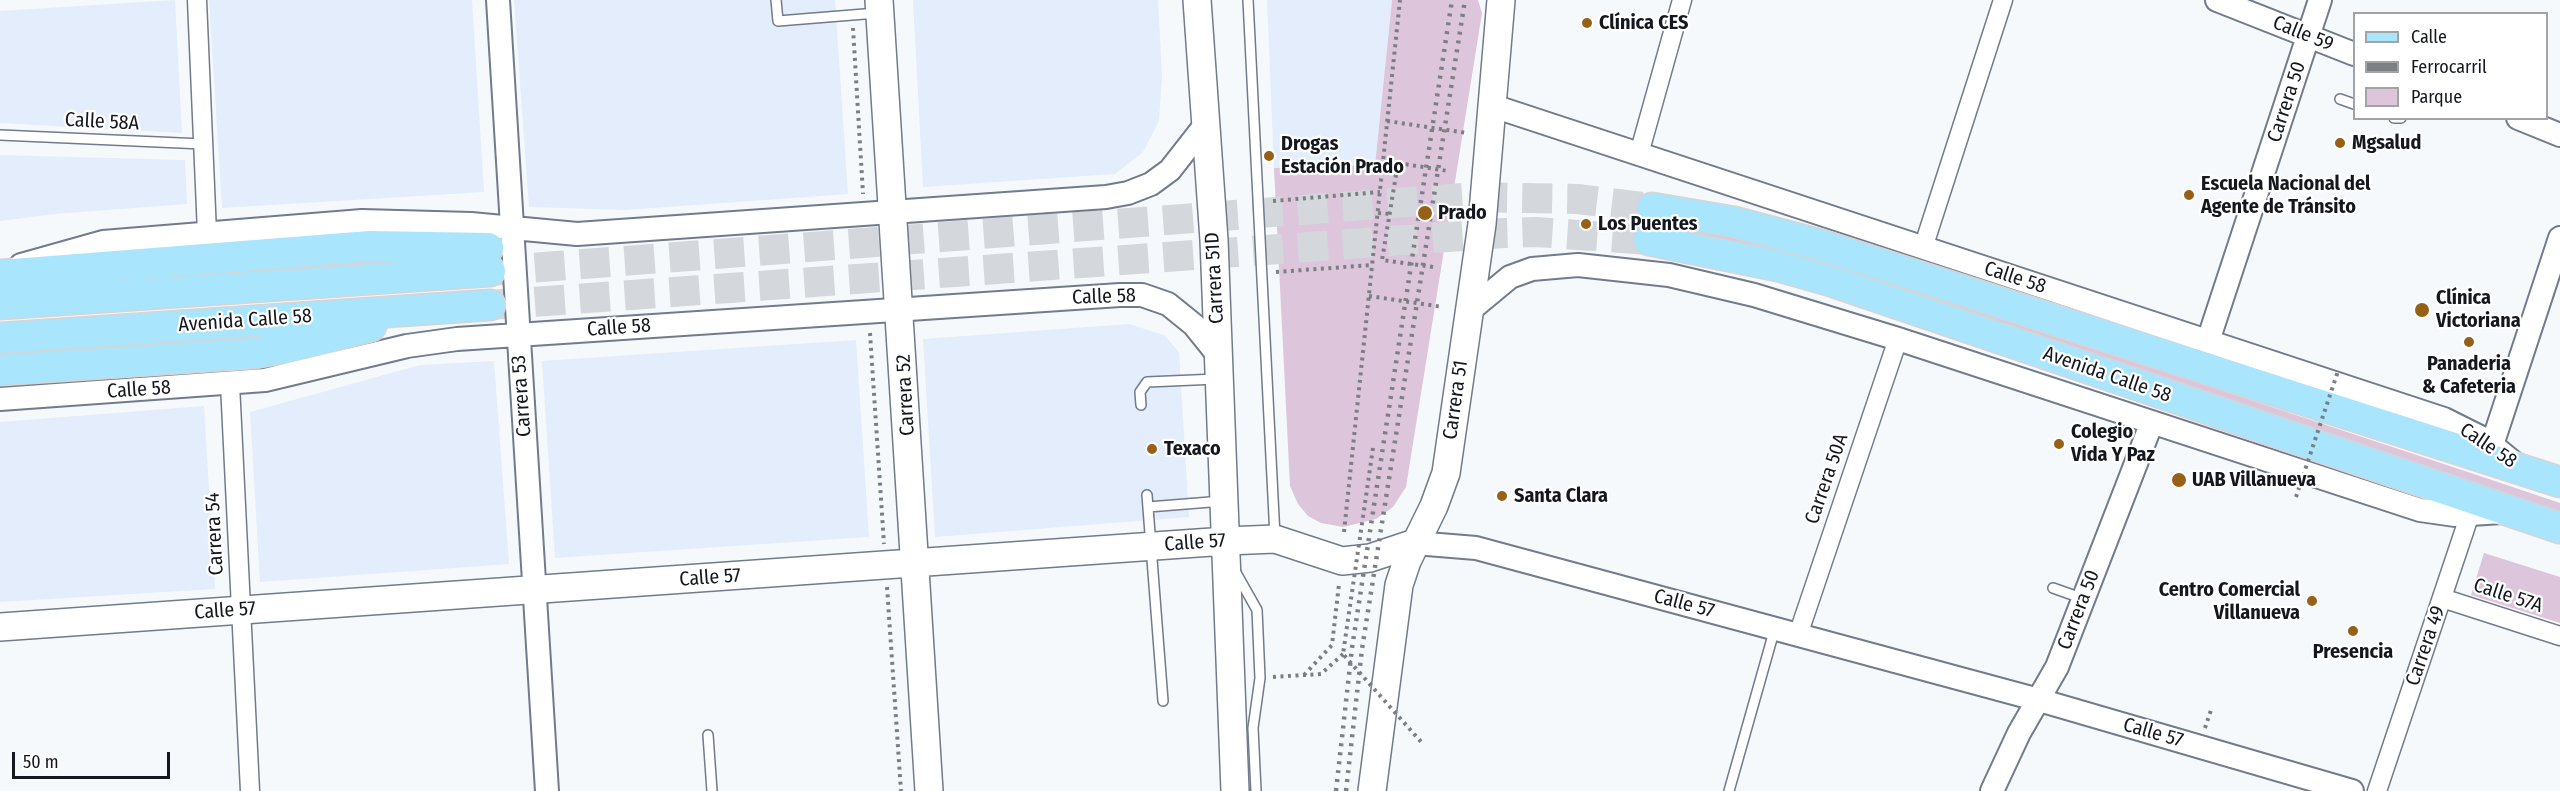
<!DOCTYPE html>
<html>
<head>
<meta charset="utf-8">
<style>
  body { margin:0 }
  #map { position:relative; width:2560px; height:791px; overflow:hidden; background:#f6f9fc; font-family:"Fira Sans Condensed",sans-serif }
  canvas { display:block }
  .legend { position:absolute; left:2353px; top:12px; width:195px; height:108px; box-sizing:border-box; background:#fff; border:2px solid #a1a3a5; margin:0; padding:8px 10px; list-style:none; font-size:18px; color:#14181e }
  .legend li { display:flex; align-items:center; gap:12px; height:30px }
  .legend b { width:30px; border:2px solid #a1a3a5 }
  .scale { position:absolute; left:12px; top:752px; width:158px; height:27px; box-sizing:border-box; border:3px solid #14181e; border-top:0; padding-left:8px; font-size:18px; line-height:21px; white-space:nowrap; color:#14181e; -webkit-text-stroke:4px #fff; paint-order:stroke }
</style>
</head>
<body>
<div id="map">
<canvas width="2560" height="791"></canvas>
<ul class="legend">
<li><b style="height:8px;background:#a9e5fc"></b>Calle</li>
<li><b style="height:8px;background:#7c8084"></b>Ferrocarril</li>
<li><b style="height:16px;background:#ddc5dc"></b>Parque</li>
</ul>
<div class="scale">50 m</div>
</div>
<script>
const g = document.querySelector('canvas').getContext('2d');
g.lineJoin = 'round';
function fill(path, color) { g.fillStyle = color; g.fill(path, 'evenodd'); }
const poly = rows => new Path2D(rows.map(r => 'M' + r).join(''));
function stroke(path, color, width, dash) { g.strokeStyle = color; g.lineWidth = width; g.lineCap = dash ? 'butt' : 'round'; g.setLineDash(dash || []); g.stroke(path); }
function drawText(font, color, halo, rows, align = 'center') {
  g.font = font + ' "Fira Sans Condensed",sans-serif'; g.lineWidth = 4.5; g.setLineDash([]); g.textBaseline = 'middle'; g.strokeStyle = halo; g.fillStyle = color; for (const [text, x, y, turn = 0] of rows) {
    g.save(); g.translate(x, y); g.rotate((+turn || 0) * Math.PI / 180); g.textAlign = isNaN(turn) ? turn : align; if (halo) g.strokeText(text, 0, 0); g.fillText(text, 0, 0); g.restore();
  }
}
fill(poly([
  [175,0,182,133,0,123,0,11],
  [209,0,472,0,484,192,222,208],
  [514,0,835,0,848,194,625,210,529,207],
  [913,0,1158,0,1162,76,1159,121,1143,152,1115,174,923,187],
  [1267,0,1392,0,1375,165,1274,168],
  [0,155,185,160,187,204,54,214,0,221],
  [1129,324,1164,335,1179,352,1189,517,935,537,923,339],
  [856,340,869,537,555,558,542,361],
  [494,361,509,564,260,582,250,412,420,365],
  [204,406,215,589,0,602,0,422]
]), '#e3edfb');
fill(poly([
  [1392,0,1478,0,1482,13,1406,487,1393,507,1376,519,1343,527,1321,523,1308,516,1298,504,1290,486,1274,168,1375,165],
  [1655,218,1771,241,2483,477,2560,503,2560,520,1654,230],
  [2484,553,2560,577,2560,623,2471,595]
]), '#ddc5dc');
stroke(poly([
  [490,271,1474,197,1577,199,1652,208],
  [490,305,1504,233,1536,232,1649,240]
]), '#d4d7db', 30, [30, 15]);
const service = poly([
  [776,0,778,21,877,13],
  [1248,0,1275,537],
  [2340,99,2354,104],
  [2394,118,2401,118],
  [0,135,203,144],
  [1141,405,1140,392,1147,382,1217,379],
  [1147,495,1163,701],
  [1148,507,1223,501],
  [1235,571,1257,610,1260,678,1253,728,1256,791],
  [2053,588,2084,599],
  [708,735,712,791],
  [1729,791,1775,628]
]);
const minor = poly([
  [197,0,207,233],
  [1639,154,1682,0],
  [1923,248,2003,0],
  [230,384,250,791],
  [2442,598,2560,636],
  [1798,635,1898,339],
  [2377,791,2474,502]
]);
const tertiary = poly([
  [498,0,547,791],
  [2217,0,2354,54],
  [1493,106,2444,419,2486,440,2514,463],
  [2518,118,2560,135],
  [21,265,103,242,362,221,471,224,577,234,1106,197,1128,193,1151,184,1170,170,1206,124],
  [1469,311,1510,277,1532,269,1578,265,1669,275,1754,295,1898,339,2420,510,2455,515,2502,512],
  [2208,341,2320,0],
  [0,399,265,380,407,346,457,339,1120,295,1142,295,1168,304,1194,325,1219,356],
  [2492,445,2560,238],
  [1415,543,1476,548,2039,700,2352,791],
  [1992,791,2019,733,2057,667,2152,422]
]);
const secondary = poly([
  [879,0,929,791],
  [1197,0,1214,240,1235,791],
  [0,627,1226,541,1275,539,1342,561,1370,558,1415,543],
  [1372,791,1399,585,1407,561,1434,506,1446,473,1482,224,1501,0]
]);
const primary = poly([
  [1652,208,1734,222,1821,245,2560,482],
  [1649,240,1778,266,1834,282,2560,528],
  [0,275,370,246,488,248],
  [0,304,490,271],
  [0,338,490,305],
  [0,370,254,353,289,347,371,326]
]);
stroke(service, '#717b8b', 12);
stroke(minor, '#717b8b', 21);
stroke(tertiary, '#717b8b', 26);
stroke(secondary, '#717b8b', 30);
stroke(primary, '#d5d5d6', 33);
stroke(poly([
  [853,28,863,194],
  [1387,121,1467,133],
  [1273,201,1380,192],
  [1378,213,1390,214],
  [1433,267,1382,260,1398,163,1448,171],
  [1276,272,1372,265],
  [1369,296,1443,307],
  [870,333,884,544],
  [1344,532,1400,0],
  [887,587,901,791],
  [1304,675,1332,645,1339,584],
  [1273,677,1321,674,1343,654],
  [2205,728,2211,710]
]), '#7b7f84', 4, [3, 4.5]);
stroke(service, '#fff', 9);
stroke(minor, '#fff', 18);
stroke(tertiary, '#fff', 22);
stroke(secondary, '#fff', 27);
stroke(primary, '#a9e5fc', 30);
stroke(poly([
  [1336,791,1352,648,1452,0],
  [1346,791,1362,649,1465,0]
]), '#7c8084', 4.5, [3, 6]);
stroke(poly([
  [1373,448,1343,654,1423,744],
  [2296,497,2338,371]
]), '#7b7f84', 4, [3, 4.5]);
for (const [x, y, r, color] of [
  [1587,23,6,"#966117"],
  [2340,143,6,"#966117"],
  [1269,156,6,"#966117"],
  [2189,195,6,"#966117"],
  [1425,213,8,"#966117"],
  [1586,224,6,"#966117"],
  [2422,310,8,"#966117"],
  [2469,342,6,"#966117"],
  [2059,444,6,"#966117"],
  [1152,449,6,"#966117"],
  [2179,480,8,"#966117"],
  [1502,496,6,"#966117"],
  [2312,601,6,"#966117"],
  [2353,631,6,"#966117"]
]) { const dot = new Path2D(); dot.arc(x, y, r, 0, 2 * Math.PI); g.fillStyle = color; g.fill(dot); stroke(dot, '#fff', 2); }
drawText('bold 20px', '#14181e', '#fff', [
  ["Clínica CES",1599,23],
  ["Mgsalud",2352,143],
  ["Drogas",1281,144],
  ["Estación Prado",1281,167],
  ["Escuela Nacional del",2201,184],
  ["Agente de Tránsito",2201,207],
  ["Prado",1438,213],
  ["Los Puentes",1598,224],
  ["Clínica",2436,298],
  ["Victoriana",2436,321],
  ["Panaderia",2469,364,"center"],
  ["& Cafeteria",2469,387,"center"],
  ["Colegio",2071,432],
  ["Vida Y Paz",2071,455],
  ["Texaco",1164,449],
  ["UAB Villanueva",2192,480],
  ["Santa Clara",1514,496],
  ["Centro Comercial",2300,590,"right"],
  ["Villanueva",2300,613,"right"],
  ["Presencia",2353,652,"center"]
], 'left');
drawText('20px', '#14181e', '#fff', [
  ["Calle 59",2303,34,22],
  ["Carrera 50",2287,102,-72],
  ["Calle 58A",102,122,3],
  ["Carrera 51D",1215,278,-93],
  ["Calle 58",2015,278,18],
  ["Calle 58",1104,297,-2],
  ["Avenida Calle 58",245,321,-4],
  ["Calle 58",619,328,-4],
  ["Avenida Calle 58",2107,375,19],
  ["Calle 58",139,390,-4],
  ["Carrera 52",906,395,-93],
  ["Carrera 53",522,396,-94],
  ["Carrera 51",1456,400,-82],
  ["Calle 58",2488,446,34],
  ["Carrera 50A",1827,479,-71],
  ["Carrera 54",215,534,-93],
  ["Calle 57",1195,543,-4],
  ["Calle 57",710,578,-4],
  ["Calle 57A",2508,596,18],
  ["Calle 57",1684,604,15],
  ["Carrera 50",2079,610,-69],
  ["Calle 57",225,611,-4],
  ["Carrera 49",2426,646,-71],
  ["Calle 57",2153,733,16]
]);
</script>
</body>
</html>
